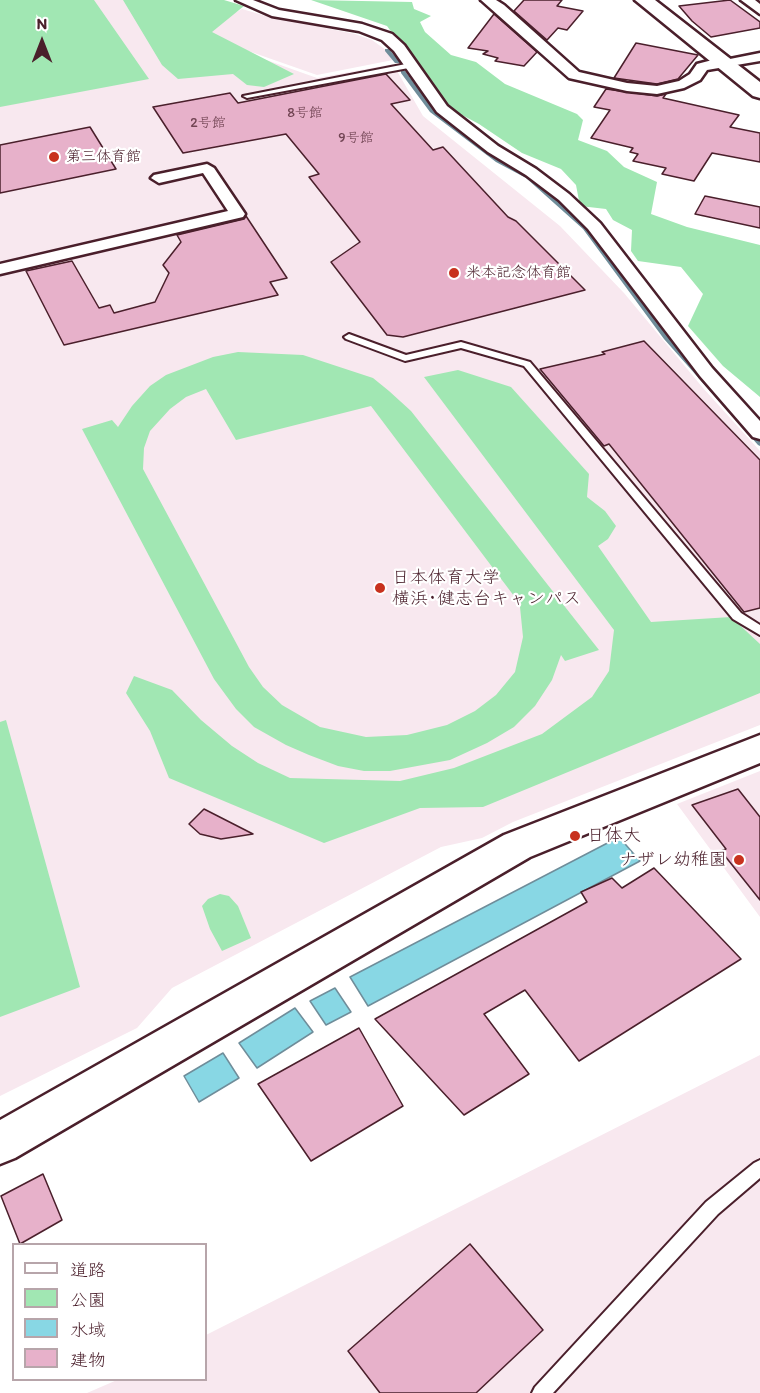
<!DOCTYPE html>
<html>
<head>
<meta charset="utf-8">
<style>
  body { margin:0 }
  #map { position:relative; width:760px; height:1393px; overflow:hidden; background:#fff; font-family:Itim,"Klee One",sans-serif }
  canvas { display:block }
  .legend { position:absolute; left:12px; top:1243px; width:195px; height:138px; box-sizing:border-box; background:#fff; border:2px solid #b7a5aa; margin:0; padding:8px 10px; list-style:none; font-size:18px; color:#4a1f2b }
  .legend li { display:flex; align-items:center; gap:12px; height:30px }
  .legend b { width:30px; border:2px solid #b7a5aa }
  .north { position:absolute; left:12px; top:12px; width:60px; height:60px; -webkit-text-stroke:4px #fff; paint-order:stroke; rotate:0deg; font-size:16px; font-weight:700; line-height:24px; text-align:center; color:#4a1f2b }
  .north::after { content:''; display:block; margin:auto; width:21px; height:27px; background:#4a1f2b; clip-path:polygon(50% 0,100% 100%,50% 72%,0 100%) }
</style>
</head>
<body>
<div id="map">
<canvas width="760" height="1393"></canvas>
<ul class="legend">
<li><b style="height:8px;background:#fff"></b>道路</li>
<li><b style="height:16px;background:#a1e7b3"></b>公園</li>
<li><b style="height:16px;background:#88d7e4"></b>水域</li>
<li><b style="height:16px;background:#e7b1ca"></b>建物</li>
</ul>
<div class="north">N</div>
</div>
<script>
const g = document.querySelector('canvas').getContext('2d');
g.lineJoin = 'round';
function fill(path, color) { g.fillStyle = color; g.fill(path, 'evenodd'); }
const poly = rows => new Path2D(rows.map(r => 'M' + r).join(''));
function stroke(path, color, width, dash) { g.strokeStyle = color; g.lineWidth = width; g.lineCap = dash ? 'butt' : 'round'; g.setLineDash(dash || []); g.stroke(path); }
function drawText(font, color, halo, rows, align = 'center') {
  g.font = font + ' Itim,"Klee One",sans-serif'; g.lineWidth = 4.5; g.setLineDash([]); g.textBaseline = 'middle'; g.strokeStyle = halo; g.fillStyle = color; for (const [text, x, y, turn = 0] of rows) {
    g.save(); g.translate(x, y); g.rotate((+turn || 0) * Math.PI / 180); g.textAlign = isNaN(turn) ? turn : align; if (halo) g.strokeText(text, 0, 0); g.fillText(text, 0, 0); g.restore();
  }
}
fill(poly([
  [0,0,203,0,185,31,317,78,393,64,423,116,560,226,624,293,703,388,760,451,760,725,513,822,482,838,441,847,172,988,137,1028,0,1096],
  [242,9,266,16,355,34,372,40,386,50,393,60,317,75,197,33],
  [760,771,760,917,677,804],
  [760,1055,760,1393,87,1393,117,1380,206,1380,206,1335]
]), '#f8e8ef');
fill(poly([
  [0,0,94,0,149,79,0,107],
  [123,0,224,0,244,6,212,32,294,74,264,87,247,85,233,74,178,79,162,65],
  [311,0,412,2,414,9,431,16,420,22,425,32,451,55,476,62,505,84,577,114,583,120,578,140,607,151,624,167,657,182,651,214,687,227,760,245,760,397,723,366,688,326,703,294,681,267,638,261,631,251,632,230,613,220,606,209,580,206,576,185,561,169,522,153,479,124,447,107,387,26],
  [238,352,303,355,373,378,389,391,411,411,599,650,565,661,561,655,552,680,535,706,514,727,487,743,450,760,390,771,364,771,338,766,309,755,286,745,254,727,236,709,214,679,82,429,112,420,118,427,132,406,150,386,166,375,213,357],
  [206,389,236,440,371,406,514,596,520,607,523,637,515,672,496,695,475,711,447,725,407,735,366,737,320,727,282,705,263,687,249,667,143,469,144,448,150,431,170,409,186,397],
  [458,370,511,387,589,474,587,497,605,511,616,526,608,539,598,546,651,622,731,617,760,644,760,693,483,807,420,808,324,843,169,778,150,731,126,693,134,676,172,690,201,720,232,746,258,763,290,778,400,781,454,768,542,734,592,697,609,671,614,630,424,377],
  [6,720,80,987,0,1017,0,722],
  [220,894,229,896,238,906,251,938,222,951,210,929,202,906,208,899]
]), '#a1e7b3');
const water = poly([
  [619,837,640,861,368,1006,350,977,619,837],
  [335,988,351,1012,326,1025,310,1001,335,988],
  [295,1008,313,1032,257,1068,239,1043,295,1008],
  [223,1053,239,1078,199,1102,184,1076,223,1053]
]);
fill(water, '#88d7e4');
stroke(water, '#6f8d9a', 1.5);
fill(poly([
  [385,49,389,49,399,61,399,63,395,63,385,51,385,49],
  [401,71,405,71,434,110,500,160,530,176,587,227,668,337,760,440,760,446,758,445,664,339,583,229,526,178,496,162,430,112,401,73,401,71]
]), '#6f8d9a');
const building = poly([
  [524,0,562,0,557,6,583,11,567,30,558,28,547,40,514,11,524,0],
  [730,0,760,22,760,28,711,37,692,21,679,6,730,0],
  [494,14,537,52,524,66,495,61,498,58,483,54,488,51,468,48,494,14],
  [636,43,698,55,678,79,657,84,614,78,636,43],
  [386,74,410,100,391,104,433,150,443,147,508,217,516,221,585,290,403,337,387,335,331,262,360,242,309,177,319,174,286,134,183,153,153,107,230,93,238,103,386,74],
  [606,89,657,96,666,94,663,98,739,115,730,127,760,133,760,162,712,153,694,181,662,174,666,168,633,161,638,154,630,152,633,148,591,138,610,110,594,107,606,89],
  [90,127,116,169,0,193,0,145,90,127],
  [705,196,760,207,760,228,695,214,705,196],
  [246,216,287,278,270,282,278,295,64,345,26,271,72,261,99,308,110,305,114,313,155,302,169,273,163,265,181,242,177,235,244,219,246,216],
  [644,341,760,460,760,608,744,612,609,444,604,446,540,369,605,354,602,352,644,341],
  [738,789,760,817,760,900,721,851,726,849,692,805,738,789],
  [204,809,253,834,221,839,200,834,189,824,204,809],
  [654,868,741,959,579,1061,525,990,484,1014,529,1074,464,1115,375,1019,587,902,581,892,612,878,622,888,654,868],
  [359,1028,403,1106,311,1161,258,1084,359,1028],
  [43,1174,62,1220,20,1244,1,1196,43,1174],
  [470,1244,543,1330,476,1393,380,1393,348,1351,470,1244]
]);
fill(building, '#e7b1ca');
stroke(building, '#4a1f2b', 1.5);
const lane = poly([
  [411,63,414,63,414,67,247,98,243,96,411,63],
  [349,334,406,355,461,342,530,362,741,613,760,625,760,635,733,619,524,366,461,348,405,361,346,339,344,337,349,334],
  [760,1160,760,1178,718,1214,553,1393,532,1393,535,1387,706,1202,754,1163,760,1160]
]);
const street = poly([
  [236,0,253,0,279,10,362,24,392,34,404,45,447,106,498,146,536,169,569,194,600,223,712,368,760,421,760,439,753,437,700,376,588,229,559,200,526,175,488,152,437,112,394,51,382,40,359,31,272,16,236,0],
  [481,0,496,0,504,5,579,72,627,83,657,86,679,81,690,74,697,64,720,58,725,60,760,53,760,61,707,70,700,80,684,88,657,94,627,91,569,78,481,0],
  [741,0,755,0,760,4,760,14,741,0],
  [207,164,214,168,245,214,243,217,0,274,0,264,228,211,203,173,159,183,151,178,154,175,207,164]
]);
const secondary = poly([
  [635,0,655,0,760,82,760,98,753,96,635,0],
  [760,735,760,763,530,857,15,1158,0,1164,0,1120,504,835,760,735]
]);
stroke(lane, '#4a1f2b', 4);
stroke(street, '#4a1f2b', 5);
stroke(secondary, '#4a1f2b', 5);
fill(lane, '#fff');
fill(street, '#fff');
fill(secondary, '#fff');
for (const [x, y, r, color] of [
  [54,157,6,"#c8321e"],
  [454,273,6,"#c8321e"],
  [380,588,6,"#c8321e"],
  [575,836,6,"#c8321e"],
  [739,860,6,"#c8321e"]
]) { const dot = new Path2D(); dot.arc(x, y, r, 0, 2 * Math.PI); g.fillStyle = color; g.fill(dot); stroke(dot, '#fff', 2); }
drawText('14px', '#714453', null, [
  ["8号館",305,113],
  ["2号館",208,123],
  ["9号館",356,138]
]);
drawText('15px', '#4a1f2b', '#fff', [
  ["第三体育館",66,157],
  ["米本記念体育館",466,273]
], 'left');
drawText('18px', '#4a1f2b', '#fff', [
  ["日本体育大学",392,578],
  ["横浜･健志台キャンパス",392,599],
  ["日体大",587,836],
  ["ナザレ幼稚園",727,860,"right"]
], 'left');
</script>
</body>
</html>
